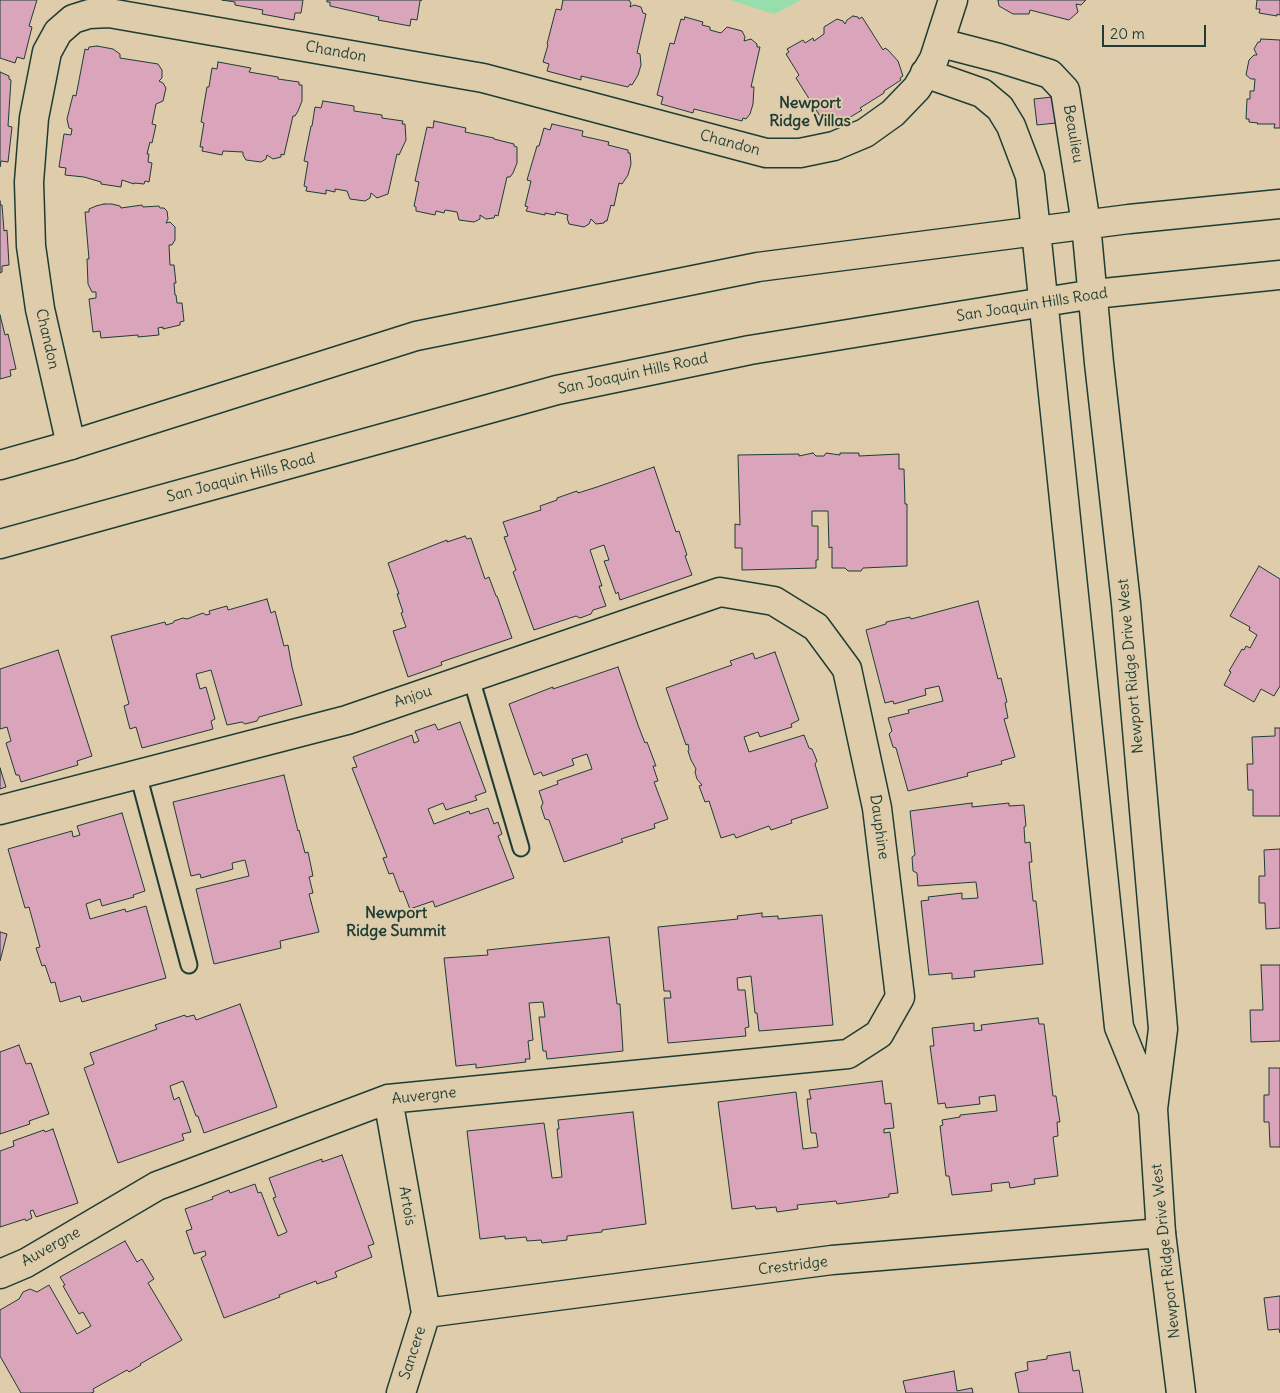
<!DOCTYPE html>
<html>
<head>
<meta charset="utf-8">
<style>
  body { margin:0 }
  #map { position:relative; width:1280px; height:1393px; overflow:hidden; background:#deccaa; font-family:Delius,sans-serif }
  canvas { display:block }
  .scale { position:absolute; left:1102px; top:25px; width:104px; height:22px; box-sizing:border-box; border:2px solid #1f3d34; border-top:0; padding-left:6px; font-size:15px; line-height:18px; white-space:nowrap; color:#1f3d34; -webkit-text-stroke:4px #deccaa; paint-order:stroke }
</style>
</head>
<body>
<div id="map">
<canvas width="1280" height="1393"></canvas>
<div class="scale">20 m</div>
</div>
<script>
const g = document.querySelector('canvas').getContext('2d');
g.lineJoin = 'round';
function fill(path, color) { g.fillStyle = color; g.fill(path, 'evenodd'); }
const poly = rows => new Path2D(rows.map(r => 'M' + r).join(''));
function stroke(path, color, width, dash) { g.strokeStyle = color; g.lineWidth = width; g.lineCap = dash ? 'butt' : 'round'; g.setLineDash(dash || []); g.stroke(path); }
function drawText(font, color, halo, rows, align = 'center') {
  g.font = font + ' Delius,sans-serif'; g.lineWidth = 4; g.setLineDash([]); g.textBaseline = 'middle'; g.strokeStyle = halo; g.fillStyle = color; for (const [text, x, y, turn = 0] of rows) {
    g.save(); g.translate(x, y); g.rotate((+turn || 0) * Math.PI / 180); g.textAlign = isNaN(turn) ? turn : align; if (halo) g.strokeText(text, 0, 0); g.fillText(text, 0, 0); g.restore();
  }
}
fill(poly([
  [730,0,801,0,774,14]
]), '#97deac');
const building = poly([
  [0,0,37,0,29,26,32,27,24,59,17,57,15,63,0,58,0,0],
  [222,0,303,0,301,13,295,13,294,20,262,14,263,10,235,5,235,2,222,0],
  [327,0,422,0,420,1,417,20,411,19,410,26,378,20,379,17,330,6,330,2,327,2,327,0],
  [563,0,629,0,631,3,630,7,634,5,641,7,643,13,646,14,637,53,640,54,641,65,638,75,632,85,630,84,628,87,581,76,581,80,547,71,549,64,543,62,548,45,547,44,556,9,561,10,563,0],
  [998,0,1086,0,1081,5,1076,4,1078,12,1069,20,1030,10,1029,14,1013,14,999,6,998,0],
  [1257,0,1280,0,1280,15,1277,14,1277,16,1259,13,1260,9,1256,9,1257,0],
  [853,16,858,17,859,19,862,17,883,50,885,48,888,50,898,61,903,76,900,78,901,80,884,91,884,93,860,108,862,110,834,127,830,121,825,124,796,78,799,75,786,54,789,52,787,49,803,40,805,43,813,38,814,41,824,34,824,27,837,19,843,21,845,24,847,20,853,16],
  [685,17,703,22,702,25,710,27,710,30,721,33,727,27,742,31,745,37,744,41,751,39,757,44,757,47,760,47,751,87,754,87,753,104,750,114,746,119,743,118,742,121,694,109,693,113,661,104,663,97,657,95,670,43,674,44,681,19,684,20,685,17],
  [1261,39,1280,40,1280,128,1274,128,1275,124,1257,124,1258,123,1249,122,1249,119,1246,119,1247,99,1250,99,1250,91,1254,91,1255,79,1251,79,1246,75,1249,60,1254,55,1257,55,1254,49,1258,42,1260,42,1261,39],
  [97,46,113,49,120,54,120,58,158,64,162,70,162,78,159,81,163,83,166,88,163,101,156,104,152,124,156,125,152,143,150,142,147,154,149,154,148,162,152,163,149,182,145,181,144,184,134,183,134,184,122,180,121,187,101,184,101,182,84,177,65,175,66,168,59,167,64,134,71,135,72,129,69,128,67,119,73,95,76,96,85,49,88,50,89,47,97,46],
  [218,62,251,68,249,72,278,77,278,79,299,82,299,85,302,85,302,101,298,111,295,116,293,116,284,155,281,154,281,157,273,159,267,155,266,159,261,162,246,160,243,155,243,152,223,151,222,155,202,151,203,147,200,147,204,123,201,122,207,87,209,87,212,68,217,69,218,62],
  [0,72,9,76,9,79,11,80,8,126,12,127,8,162,1,161,0,167,0,72],
  [1052,97,1056,123,1037,125,1034,99,1052,97],
  [323,101,354,106,354,111,382,115,382,118,403,121,402,124,405,124,406,140,399,155,397,154,388,194,377,198,371,193,370,198,365,201,350,199,347,191,335,189,335,192,326,190,326,194,306,191,307,187,304,186,308,162,304,161,311,126,312,126,315,107,321,108,323,101],
  [434,121,466,128,465,132,494,138,494,139,514,144,514,146,517,147,517,163,513,173,510,177,507,177,498,216,495,215,494,218,486,219,480,215,480,219,474,222,459,220,457,212,445,210,444,213,436,211,435,215,416,211,416,207,414,206,419,182,415,181,427,127,433,128,434,121],
  [552,124,583,131,582,136,609,142,608,145,628,150,628,153,630,153,631,164,628,175,622,184,619,183,614,206,611,205,607,221,605,221,604,223,596,224,591,219,589,224,584,227,569,224,567,218,568,215,556,212,555,215,545,213,545,215,526,211,528,207,525,206,531,181,527,180,537,146,539,146,544,128,550,130,552,124],
  [0,201,0,205,2,205,4,231,7,230,9,265,2,266,2,272,0,273,0,201],
  [104,204,112,204,120,206,121,208,142,205,143,207,159,206,160,208,164,208,167,211,168,219,166,223,170,222,175,227,175,240,172,245,169,245,170,265,174,265,176,283,174,283,175,295,176,295,177,303,182,303,184,321,180,322,180,325,163,329,163,327,158,328,159,335,138,337,138,335,101,338,100,331,93,332,89,299,96,298,96,292,92,292,88,284,87,259,89,259,85,212,89,212,89,209,96,206,104,204],
  [0,315,5,335,8,334,16,369,10,370,11,376,0,379,0,315],
  [813,453,816,456,824,456,826,453,840,455,840,453,859,453,859,456,899,454,899,469,904,469,905,504,907,504,907,566,863,568,861,571,848,571,845,568,832,568,832,547,829,548,828,511,812,511,812,526,818,526,818,560,816,560,816,568,742,570,742,548,735,548,735,524,740,525,738,455,799,454,799,456,813,453],
  [654,467,676,532,679,531,687,555,685,556,692,575,620,600,618,592,616,594,604,561,609,560,604,545,590,550,602,586,599,586,606,606,593,610,591,614,580,618,576,616,534,630,513,572,516,570,504,537,508,536,503,522,541,510,540,506,557,500,557,498,577,491,578,493,597,487,654,467],
  [465,536,467,539,471,538,485,579,489,577,496,596,497,596,512,638,441,662,442,665,408,677,393,631,406,627,401,613,403,612,397,594,399,594,388,563,447,540,447,542,465,536],
  [1259,566,1280,579,1280,686,1274,696,1261,689,1254,702,1224,685,1231,672,1229,671,1242,649,1244,650,1246,646,1250,648,1257,635,1249,630,1250,627,1230,616,1259,566],
  [267,599,271,613,275,611,284,646,288,645,292,667,302,705,259,717,257,721,245,724,242,722,227,725,211,670,196,674,200,689,206,687,215,719,211,721,213,729,142,748,136,727,130,729,124,706,129,704,111,636,165,622,166,625,173,623,174,621,183,618,187,619,203,613,206,615,210,614,209,611,227,606,228,610,267,599],
  [978,601,998,679,1001,678,1007,702,1005,703,1008,718,1004,719,1015,757,1001,761,1002,764,967,773,968,776,908,791,896,748,893,747,889,734,892,731,888,718,909,713,908,710,943,701,939,686,925,689,926,695,894,704,893,701,885,703,866,630,886,624,886,622,910,617,911,619,978,601],
  [58,650,92,756,77,761,78,765,21,782,19,775,16,775,6,743,11,741,7,727,0,729,0,669,58,650],
  [775,652,799,720,791,724,792,727,760,737,758,732,744,737,749,752,804,735,809,748,812,749,817,761,815,764,828,808,791,820,792,823,771,830,769,826,736,838,734,834,721,838,709,801,705,802,699,786,702,785,697,779,695,772,696,769,691,760,688,751,689,749,688,744,686,745,666,688,732,665,730,661,753,653,755,659,775,652],
  [618,667,638,725,645,743,647,742,656,766,653,766,658,781,654,782,668,819,654,824,655,828,621,839,623,842,564,862,549,820,545,819,541,807,543,803,539,791,558,784,557,781,592,769,587,754,572,759,574,765,543,776,541,772,534,775,509,704,553,687,553,689,618,667],
  [460,722,486,792,475,796,477,800,446,810,443,803,428,809,434,824,469,811,470,814,488,808,494,824,498,822,502,834,498,836,514,878,435,907,433,901,410,909,403,891,400,892,393,873,389,874,383,858,387,857,352,768,357,767,353,757,412,735,414,743,419,741,415,731,435,724,438,730,460,722],
  [1275,728,1280,728,1280,816,1253,816,1253,790,1248,790,1247,764,1253,764,1252,737,1275,736,1275,728],
  [0,768,6,787,0,789,0,768],
  [284,775,298,831,299,830,305,853,308,852,313,876,309,877,313,893,309,894,319,932,280,941,281,948,214,964,196,889,249,876,245,860,232,863,233,869,201,878,200,874,191,876,173,802,284,775],
  [972,803,972,807,1009,803,1009,806,1024,805,1026,826,1024,827,1025,843,1030,842,1032,862,1029,862,1033,901,1036,901,1043,964,974,971,975,977,952,979,952,973,929,975,921,901,929,900,928,897,962,893,962,899,978,898,976,882,918,886,917,873,913,871,912,857,915,855,910,811,972,803],
  [122,813,145,891,133,895,134,897,102,906,100,899,86,904,90,919,125,909,126,912,146,906,166,978,82,1002,80,996,60,1002,55,982,51,983,45,965,42,966,36,948,40,947,29,907,25,908,8,849,72,831,73,837,80,835,77,826,122,813],
  [1280,849,1280,928,1266,929,1265,903,1259,903,1259,876,1265,876,1264,850,1280,849],
  [762,913,762,917,778,916,778,919,822,915,833,1025,759,1031,757,1013,755,1013,751,976,737,978,738,990,745,990,749,1027,745,1028,746,1036,668,1043,664,998,671,998,670,991,664,991,658,927,738,919,737,916,762,913],
  [0,932,7,934,0,961,0,932],
  [609,937,617,1004,620,1004,623,1051,547,1059,546,1051,543,1051,539,1017,545,1017,543,1002,529,1003,533,1040,528,1041,530,1059,525,1059,526,1062,476,1068,476,1064,456,1066,444,958,488,955,487,950,609,937],
  [1261,965,1280,965,1280,1041,1251,1042,1250,1010,1263,1010,1261,965],
  [240,1004,277,1107,204,1133,198,1116,196,1116,183,1081,170,1086,174,1100,179,1097,191,1132,182,1134,184,1140,118,1163,84,1068,94,1064,90,1053,157,1029,155,1025,185,1015,186,1017,194,1015,196,1020,240,1004],
  [1038,1018,1039,1024,1044,1024,1053,1096,1056,1096,1060,1122,1057,1122,1058,1136,1053,1137,1058,1176,1034,1179,1035,1184,1010,1188,1009,1182,991,1184,992,1191,952,1195,949,1176,946,1176,940,1126,943,1125,942,1120,960,1117,960,1115,997,1111,995,1095,979,1097,980,1104,946,1108,945,1103,938,1104,930,1046,934,1046,932,1028,974,1023,974,1031,982,1030,981,1025,1038,1018],
  [19,1045,26,1064,31,1063,49,1114,29,1121,30,1124,0,1134,0,1052,19,1045],
  [1269,1068,1280,1068,1280,1147,1270,1147,1269,1122,1264,1122,1264,1095,1269,1095,1269,1068],
  [882,1081,885,1104,891,1103,894,1128,884,1129,884,1133,890,1132,898,1193,889,1194,889,1197,837,1204,836,1201,797,1205,798,1209,777,1212,776,1207,756,1209,755,1206,732,1209,718,1102,796,1092,803,1149,818,1147,816,1133,811,1133,807,1099,811,1099,809,1090,882,1081],
  [633,1112,646,1224,602,1230,602,1232,567,1236,567,1240,542,1243,541,1240,527,1241,526,1237,505,1239,505,1236,480,1239,467,1131,544,1123,552,1178,562,1177,557,1129,559,1129,558,1120,633,1112],
  [53,1129,78,1203,36,1217,33,1210,30,1211,32,1218,26,1221,25,1219,0,1227,0,1151,14,1146,13,1141,44,1130,45,1132,53,1129],
  [342,1155,374,1244,368,1246,372,1257,335,1272,337,1277,317,1284,316,1281,279,1295,280,1297,224,1318,201,1258,206,1255,205,1251,194,1254,186,1231,192,1229,185,1209,213,1199,212,1197,229,1190,230,1193,255,1184,258,1193,261,1192,278,1236,287,1232,273,1198,276,1197,269,1178,322,1159,322,1162,342,1155],
  [125,1241,137,1262,142,1259,154,1279,148,1283,182,1340,140,1364,141,1365,129,1372,127,1370,93,1389,94,1392,91,1393,21,1393,0,1356,0,1310,19,1299,23,1292,30,1289,37,1292,49,1285,77,1334,91,1326,83,1312,79,1314,63,1286,65,1285,60,1277,125,1241],
  [1280,1296,1280,1333,1279,1329,1268,1330,1264,1298,1280,1296],
  [1070,1352,1073,1371,1079,1370,1083,1393,1019,1393,1015,1373,1028,1370,1027,1362,1047,1359,1047,1356,1070,1352],
  [954,1371,957,1391,972,1388,973,1393,906,1393,903,1381,954,1371]
]);
fill(building, '#daa4ba');
stroke(building, '#1f3d34', 1);
const lane = poly([
  [471,678,521,848],
  [138,774,189,965]
]);
const street = poly([
  [941,43,999,58,1050,74,1065,90,1086,224],
  [925,73,982,93,1000,108,1011,126,1030,176,1036,231],
  [71,445,40,309,31,246,29,182,34,118,47,52,58,32,73,19,89,14,109,13,483,78,766,153,800,153,834,146,865,133,893,113,917,88,934,59,953,0],
  [0,810,347,720,720,592,774,601,816,627,847,669,877,808,900,997,879,1034,848,1054,388,1099,157,1186,26,1263,0,1274],
  [388,1099,426,1313,401,1393],
  [426,1313,832,1260,1161,1233]
]);
const secondary = poly([
  [1086,224,1099,363,1126,603,1163,1029,1153,1109,1161,1233,1181,1393],
  [1036,231,1119,1027,1152,1108],
  [0,465,71,445,416,336,758,267,1129,219,1280,204],
  [0,544,557,390,750,350,1044,302,1094,294,1280,275]
]);
stroke(lane, '#1f3d34', 19);
stroke(street, '#1f3d34', 31);
stroke(secondary, '#1f3d34', 31);
stroke(lane, '#deccaa', 15);
stroke(street, '#deccaa', 28);
stroke(secondary, '#deccaa', 28);
drawText('15px', '#1f3d34', '#deccaa', [
  ["Chandon",336,52,10],
  ["Beaulieu",1073,134,80],
  ["Chandon",730,143,15],
  ["San Joaquin Hills Road",1032,305,-9],
  ["Chandon",47,339,77],
  ["San Joaquin Hills Road",633,374,-12],
  ["San Joaquin Hills Road",241,478,-15],
  ["Newport Ridge Drive West",1131,666,-95],
  ["Anjou",413,697,-19],
  ["Dauphine",879,827,82],
  ["Auvergne",424,1096,-6],
  ["Artois",407,1206,80],
  ["Auvergne",51,1247,-29],
  ["Newport Ridge Drive West",1166,1251,-96],
  ["Crestridge",793,1266,-7],
  ["Sancere",413,1353,-72]
]);
drawText('bold 16px', '#1f3d34', '#deccaa', [
  ["Newport",810,103],
  ["Ridge Villas",810,121],
  ["Newport",396,913],
  ["Ridge Summit",396,931]
]);
</script>
</body>
</html>
